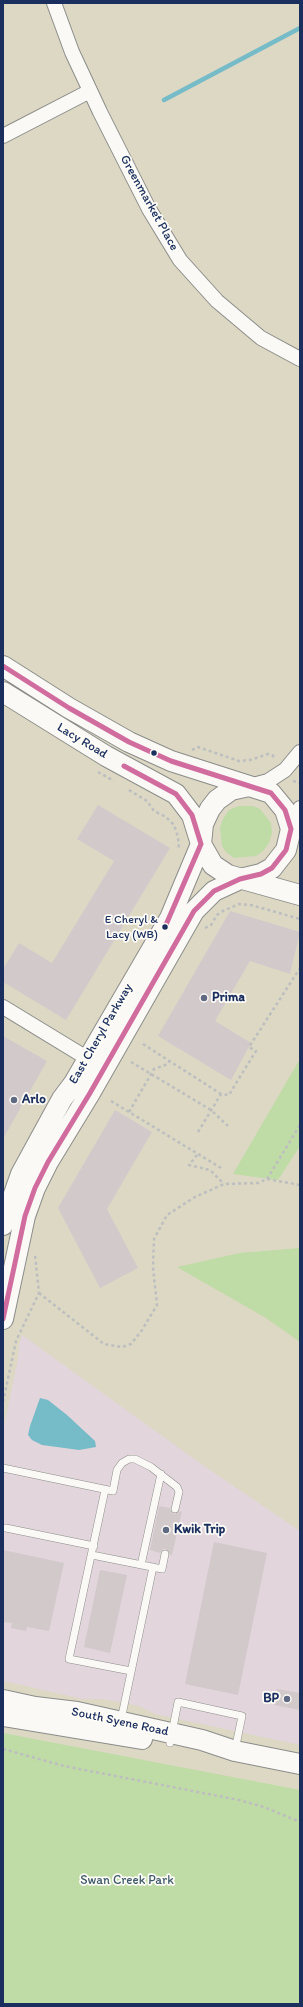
<!DOCTYPE html>
<html>
<head>
<meta charset="utf-8">
<style>
  body { margin:0 }
  #map { position:relative; width:303px; height:2007px; overflow:hidden; background:#dcd8c4; font-family:Itim,sans-serif }
  canvas { display:block }
  .frame { position:absolute; inset:0; border:4px solid #1b2f5e; pointer-events:none }
</style>
</head>
<body>
<div id="map">
<canvas width="303" height="2007"></canvas>
<div class="frame"></div>
</div>
<script>
const g = document.querySelector('canvas').getContext('2d');
g.lineJoin = 'round';
function fill(path, color) { g.fillStyle = color; g.fill(path, 'evenodd'); }
const poly = rows => new Path2D(rows.map(r => 'M' + r).join(''));
function stroke(path, color, width, dash) { g.strokeStyle = color; g.lineWidth = width; g.lineCap = dash ? 'butt' : 'round'; g.setLineDash(dash || []); g.stroke(path); }
function drawText(font, color, halo, rows, align = 'center') {
  g.font = font + ' Itim,sans-serif'; g.lineWidth = 3.5; g.setLineDash([]); g.textBaseline = 'middle'; g.strokeStyle = halo; g.fillStyle = color; for (const [text, x, y, turn = 0] of rows) {
    g.save(); g.translate(x, y); g.rotate((+turn || 0) * Math.PI / 180); g.textAlign = isNaN(turn) ? turn : align; if (halo) g.strokeText(text, 0, 0); g.fillText(text, 0, 0); g.restore();
  }
}
fill(poly([
  [22,1335,204,1466,300,1531,300,1745,155,1714,139,1706,103,1699,83,1699,3,1681,3,1431,18,1359,19,1346]
]), '#e2d5dc');
fill(poly([
  [239,806,253,806,260,809,271,823,272,833,269,843,263,851,256,856,234,858,226,852,222,846,220,828,223,819,229,810],
  [300,1059,300,1146,278,1180,233,1174],
  [300,1248,300,1342,266,1318,177,1267,240,1253],
  [3,1733,300,1790,300,2004,3,2004]
]), '#bfdba6');
fill(poly([
  [40,1398,48,1400,67,1415,95,1441,96,1447,79,1450,42,1445,32,1440,28,1435,30,1426]
]), '#76bbc8');
stroke(poly([
  [164,100,300,28]
]), '#76bbc8', 4.5);
fill(poly([
  [98,805,170,848,66,1020,3,982,3,969,19,943,52,963,114,861,77,839],
  [230,911,300,932,290,974,250,961,215,1021,251,1043,231,1080,158,1036],
  [3,1036,47,1061,3,1139],
  [115,1110,152,1132,107,1209,138,1268,100,1288,58,1208],
  [159,1506,170,1508,171,1512,174,1514,182,1511,172,1555,170,1555,166,1549,163,1549,160,1553,150,1550],
  [214,1542,267,1553,238,1695,185,1684],
  [3,1550,64,1563,49,1631,27,1627,26,1631,11,1628,12,1623,3,1622],
  [100,1570,127,1575,110,1653,84,1647],
  [277,1689,300,1693,300,1710,274,1705]
]), '#d2c9cb');
const lane = poly([
  [3,1468,113,1491,117,1470,122,1463,129,1459,135,1459,151,1467,177,1487,179,1492,175,1509],
  [105,1490,69,1659,131,1671],
  [6,1528,94,1546],
  [92,1555,162,1569,165,1554],
  [141,1565,161,1474],
  [121,1720,153,1567],
  [170,1743,178,1702,242,1716,235,1750]
]);
const street = poly([
  [54,3,72,52,100,112,149,209,180,260,217,301,261,338,300,359],
  [3,136,90,91],
  [249,786,268,781,285,770,300,752],
  [291,829,300,808],
  [3,1007,95,1063]
]);
const secondary = poly([
  [3,666,69,708,129,742,171,761,271,793,285,810,291,829,286,850,272,868,261,874,240,879,214,891,194,911,90,1093,48,1162,35,1188,25,1216,3,1319],
  [3,692,106,756,176,794,192,815,201,844],
  [249,786,231,790,217,800,210,809,203,824,201,844,213,865,228,875,300,895],
  [3,1225,21,1174,62,1099,74,1083,170,918,201,844],
  [3,1700,35,1707,77,1712,202,1740,235,1751,300,1764],
  [3,1716,142,1739]
]);
stroke(lane, '#8c8d8a', 8);
stroke(street, '#8c8d8a', 16);
stroke(secondary, '#8c8d8a', 22);
stroke(poly([
  [192,750,198,747,239,761,250,760,268,754,272,755,276,759],
  [98,772,114,781],
  [293,781,300,783],
  [129,790,147,801,154,811,166,817,174,825,178,837,179,849],
  [205,928,211,925,217,915,223,911,239,904,251,905,300,919],
  [143,1044,221,1094],
  [131,1062,211,1110,228,1126],
  [111,1101,221,1168],
  [129,1112,154,1069,168,1064,170,1060],
  [198,1132,221,1094,229,1095,238,1080,256,1051,249,1047,300,968],
  [197,1155,189,1165,210,1170,224,1184],
  [267,1179,300,1125],
  [39,1293,104,1344,122,1347,131,1344,142,1330,157,1305,153,1268,154,1239,167,1215,195,1197,224,1184,258,1183,267,1179,300,1185],
  [3,1402,16,1341,39,1293,35,1255],
  [3,1749,64,1766,239,1800,264,1807,300,1822]
]), '#bdbebf', 2.5, [3, 3]);
stroke(lane, '#faf9f6', 7);
stroke(street, '#faf9f6', 14);
stroke(secondary, '#faf9f6', 20);
stroke(poly([
  [3,666,69,708,129,742,171,761,271,793,285,810,291,829,286,850,272,868,261,874,240,879,214,891,194,911,90,1093,48,1162,35,1188,25,1216,3,1319],
  [124,766,176,794,192,815,201,844,165,927]
]), '#d16c9f', 5);
for (const [x, y, r, color] of [
  [154,753,3.5,"#1b2f5e"],
  [165,927,3.5,"#1b2f5e"],
  [204,998,4,"#5f6a82"],
  [14,1100,4,"#5f6a82"],
  [166,1530,4,"#5f6a82"],
  [287,1699,4,"#5f6a82"]
]) { const dot = new Path2D(); dot.arc(x, y, r, 0, 2 * Math.PI); g.fillStyle = color; g.fill(dot); stroke(dot, '#fdfcf7', 1.5); }
drawText('12px', '#1b2f5e', '#fdfcf7', [
  ["E Cheryl &",158,920],
  ["Lacy (WB)",158,935]
], 'right');
drawText('13px', '#1b2f5e', '#fdfcf7', [
  ["Greenmarket Place",149,203,61],
  ["Lacy Road",82,741,31],
  ["East Cheryl Parkway",101,1034,-60],
  ["South Syene Road",120,1722,12]
]);
drawText('bold 13px', '#1b2f5e', '#fdfcf7', [
  ["Prima",212,998],
  ["Arlo",22,1100],
  ["Kwik Trip",174,1530],
  ["BP",279,1699,"right"]
], 'left');
drawText('13px', '#3e5a6a', '#fdfcf7', [
  ["Swan Creek Park",127,1881]
]);
</script>
</body>
</html>
